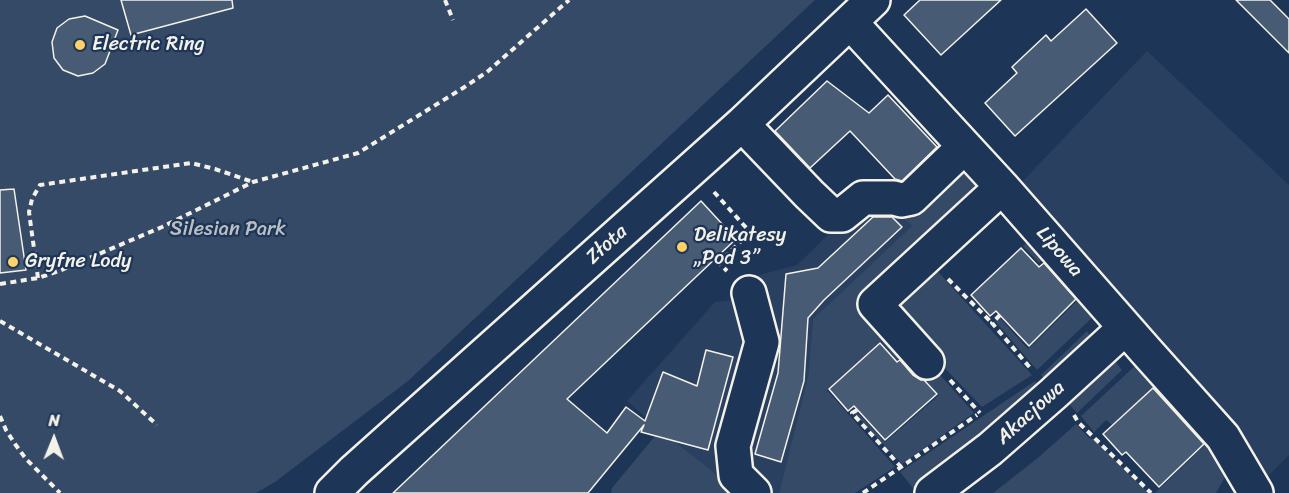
<!DOCTYPE html>
<html>
<head>
<meta charset="utf-8">
<style>
  body { margin:0 }
  #map { position:relative; width:1289px; height:493px; overflow:hidden; background:#1d3557; font-family:Sriracha,sans-serif }
  canvas { display:block }
  .north { position:absolute; left:24px; top:409px; width:60px; height:60px; -webkit-text-stroke:4px #1d3557; paint-order:stroke; rotate:1deg; font-size:16px; font-weight:700; line-height:24px; text-align:center; color:#f4f1e8 }
  .north::after { content:''; display:block; margin:auto; width:21px; height:27px; background:#f4f1e8; clip-path:polygon(50% 0,100% 100%,50% 72%,0 100%) }
</style>
</head>
<body>
<div id="map">
<canvas width="1289" height="493"></canvas>
<div class="north">N</div>
</div>
<script>
const g = document.querySelector('canvas').getContext('2d');
g.lineJoin = 'round';
function fill(path, color) { g.fillStyle = color; g.fill(path, 'evenodd'); }
const poly = rows => new Path2D(rows.map(r => 'M' + r).join(''));
function stroke(path, color, width, dash) { g.strokeStyle = color; g.lineWidth = width; g.lineCap = dash ? 'butt' : 'round'; g.setLineDash(dash || []); g.stroke(path); }
function drawText(font, color, halo, rows, align = 'center') {
  g.font = font + ' Sriracha,sans-serif'; g.lineWidth = 4.5; g.setLineDash([]); g.textBaseline = 'middle'; g.strokeStyle = halo; g.fillStyle = color; for (const [text, x, y, turn = 0] of rows) {
    g.save(); g.translate(x, y); g.rotate((+turn || 0) * Math.PI / 180); g.textAlign = isNaN(turn) ? turn : align; if (halo) g.strokeText(text, 0, 0); g.fillText(text, 0, 0); g.restore();
  }
}
fill(poly([
  [1147,51,1289,185,1289,455,1264,480,1231,421,1019,185],
  [875,189,912,226,813,319,808,377,779,493,763,493,746,463,769,312,759,275,797,265],
  [743,299,757,345,722,483,710,469,660,430,627,401,715,302]
]), '#2a4060');
fill(poly([
  [0,0,815,0,408,381,275,482,256,493,0,493],
  [959,164,982,188,864,305,932,366,974,413,902,464,855,414,857,412,885,442,939,395,903,357,898,362,881,341,827,390,895,467,855,493,779,493,808,377,813,319,912,226,901,216],
  [1031,239,1096,314,1037,370,995,321,1000,318,1028,349,1080,298,1044,259,1039,263,1023,246],
  [930,263,1032,375,982,407,896,317,894,297],
  [1087,331,1094,341,1048,383,1041,375],
  [1114,360,1122,370,1077,413,1068,403],
  [1138,363,1213,441,1224,468,1225,477,1216,493,1155,493,1210,440,1175,405,1172,408,1153,388,1112,425,1106,420,1094,432,1081,416],
  [1035,381,1042,389,917,493,900,472],
  [1076,424,1089,438,1095,440,1148,493,993,493,1039,457],
  [660,430,710,469,734,493,611,493,612,488]
]), '#354a67');
const building = poly([
  [121,0,232,0,233,8,131,35,121,0],
  [920,0,1001,0,941,55,904,15,920,0],
  [1236,0,1270,0,1289,19,1289,53,1236,0],
  [1086,9,1117,43,1015,136,985,103,1017,73,1012,67,1046,35,1051,41,1086,9],
  [85,16,118,30,105,64,93,73,78,76,63,70,54,58,52,42,57,28,69,19,85,16],
  [827,81,869,113,888,95,937,147,902,181,895,179,850,131,810,168,775,131,827,81],
  [14,189,26,270,0,273,0,190,14,189],
  [701,201,736,239,567,399,607,433,626,407,645,421,663,372,697,386,706,350,733,357,708,450,641,432,644,425,588,493,393,493,701,201],
  [873,217,892,217,902,227,824,300,808,318,804,381,781,462,755,454,778,373,786,274,818,268,873,217],
  [1021,248,1039,267,1044,263,1076,299,1029,346,996,311,990,316,971,295,1021,248],
  [880,343,897,362,900,360,913,375,921,380,924,380,937,394,885,440,854,406,848,411,829,389,880,343],
  [1153,388,1204,444,1159,487,1126,452,1122,455,1103,434,1153,388]
]);
fill(building, '#485b74');
stroke(building, '#f4f1e8', 1.5);
const minor = poly([
  [850,22,1002,187,1146,351,1223,437,1256,493],
  [742,124,809,194,831,215,842,215,863,198,894,198,901,200,911,198,964,147],
  [749,293,762,342,733,446,736,475,754,493],
  [927,362,875,304,1002,187],
  [332,493,354,471,742,124,873,0],
  [932,493,990,449,1053,394,1125,328]
]);
stroke(minor, '#f4f1e8', 38);
stroke(poly([
  [445,0,453,20],
  [714,192,750,232,719,263,727,271],
  [38,278,29,212,32,199,40,185,191,163,215,169,253,182],
  [948,279,992,323],
  [0,284,38,278,59,271,162,227,253,182,358,153,463,88,487,72,569,0],
  [1000,315,992,323,1032,370],
  [0,321,120,391,157,425],
  [950,380,980,413],
  [857,410,852,413,901,467],
  [1074,415,1078,422,1151,493],
  [0,416,6,430,15,444,26,459,60,493],
  [863,493,977,415]
]), '#f4f1e8', 4, [6, 4.5]);
stroke(minor, '#1d3557', 33);
for (const [x, y, r, color] of [
  [80,45,6,"#ffd166"],
  [682,247,6,"#ffd166"],
  [13,262,6,"#ffd166"]
]) { const dot = new Path2D(); dot.arc(x, y, r, 0, 2 * Math.PI); g.fillStyle = color; g.fill(dot); stroke(dot, '#1d3557', 2); }
drawText('20px', '#f4f1e8', '#1d3557', [
  ["Electric Ring",92,45],
  ["Delikatesy",694,236],
  ["„Pod 3”",694,259],
  ["Gryfne Lody",25,262]
], 'left');
drawText('20px', '#bbbfc1', '#1d3557', [
  ["Silesian Park",228,230]
]);
drawText('20px', '#f4f1e8', '#1d3557', [
  ["Złota",607,245,-42],
  ["Lipowa",1059,252,49],
  ["Akacjowa",1031,413,-42]
]);
</script>
</body>
</html>
